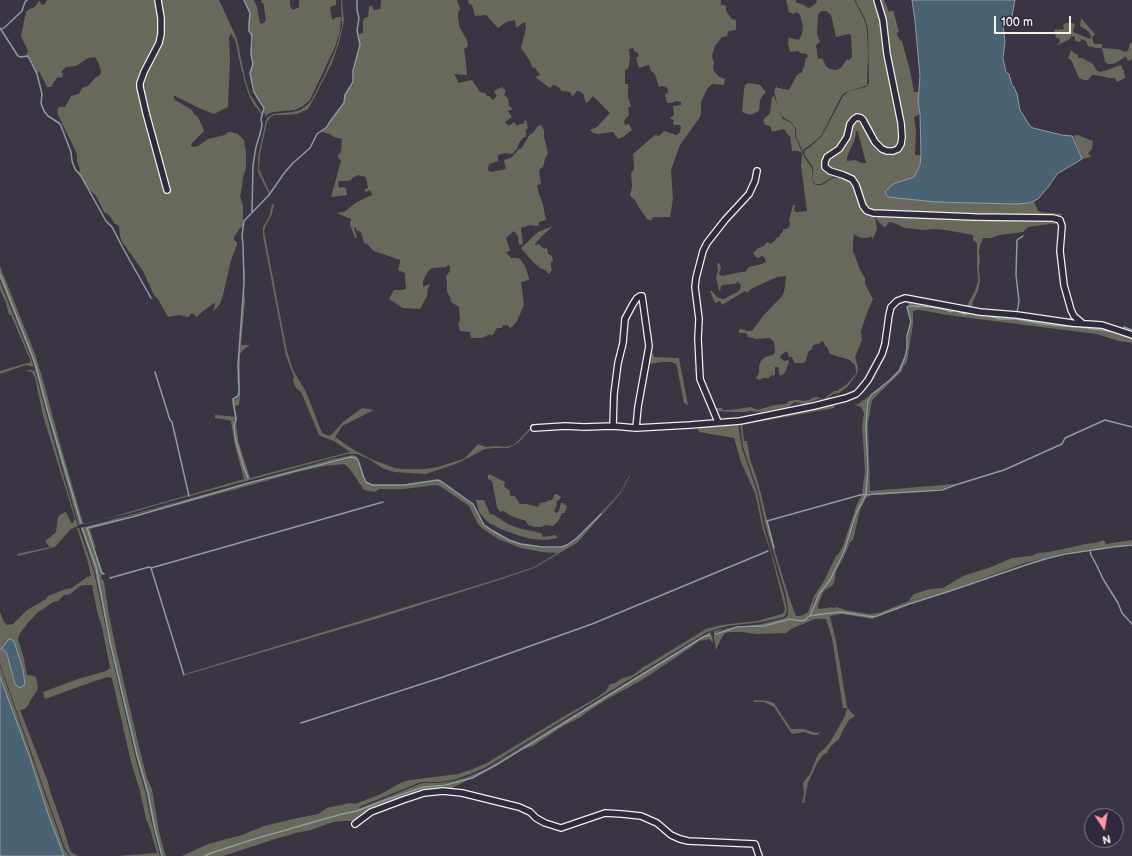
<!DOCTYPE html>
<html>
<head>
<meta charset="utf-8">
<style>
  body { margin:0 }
  #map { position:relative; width:1132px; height:856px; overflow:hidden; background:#3b3443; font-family:"Balsamiq Sans",sans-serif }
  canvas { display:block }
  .north { position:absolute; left:1084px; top:808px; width:40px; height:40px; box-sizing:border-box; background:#2f2a3d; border:1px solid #7e7a81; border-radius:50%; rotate:168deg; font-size:11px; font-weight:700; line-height:16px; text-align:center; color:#f4f1e8 }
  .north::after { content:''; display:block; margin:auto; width:14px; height:18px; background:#ff9aa2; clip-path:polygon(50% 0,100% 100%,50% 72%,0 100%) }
  .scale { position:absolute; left:994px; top:16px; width:77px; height:18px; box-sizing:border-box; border:2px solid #f4f1e8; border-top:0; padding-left:5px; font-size:12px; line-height:14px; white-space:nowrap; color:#f4f1e8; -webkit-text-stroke:3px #2f2a3d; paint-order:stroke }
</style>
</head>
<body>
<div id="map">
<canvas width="1132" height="856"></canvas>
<div class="north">N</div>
<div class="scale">100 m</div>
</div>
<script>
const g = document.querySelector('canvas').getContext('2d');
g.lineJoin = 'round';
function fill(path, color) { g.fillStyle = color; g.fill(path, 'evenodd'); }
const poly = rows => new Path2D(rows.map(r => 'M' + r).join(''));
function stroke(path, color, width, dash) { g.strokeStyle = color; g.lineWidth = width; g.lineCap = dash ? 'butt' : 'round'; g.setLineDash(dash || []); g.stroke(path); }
fill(poly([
  [47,0,157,0,161,26,160,37,158,43,143,71,139,83,139,87,145,113,167,190,168,189,147,113,141,87,141,83,145,72,160,44,162,34,162,25,159,0,219,0,237,39,245,78,250,94,262,113,262,115,254,105,248,93,241,68,235,39,233,38,232,34,230,35,229,39,230,60,228,107,214,114,201,109,173,95,175,100,192,110,194,114,198,117,203,128,204,131,192,143,191,145,192,147,198,146,208,139,225,135,228,132,231,132,238,134,244,140,245,148,246,151,246,168,243,177,242,187,240,196,243,206,243,226,240,228,234,237,234,240,237,242,237,245,231,260,223,295,220,304,213,312,215,304,214,303,202,312,197,317,192,313,188,317,179,315,168,317,158,299,154,295,143,271,122,242,120,236,119,226,114,223,109,215,104,212,96,196,88,188,79,173,80,170,77,161,77,154,58,115,57,111,59,107,65,107,71,96,79,94,82,88,88,86,95,78,100,75,101,72,99,64,95,57,88,58,76,66,66,67,61,72,63,73,62,78,59,77,56,79,51,87,47,87,39,71,37,74,28,56,26,56,28,51,21,36,26,12,29,9,35,7,38,2,40,1,41,4,44,5],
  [245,0,254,0,257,7,260,23,261,24,265,22,266,20,264,7,264,4,261,2,262,0,290,0,290,6,293,10,299,7,299,0,336,0,336,5,330,7,332,20,337,17,341,17,340,31,335,47,310,100,303,106,295,110,273,112,268,114,266,117,264,112,264,106,255,92,250,73,253,62,251,53,253,43,252,35,250,30,249,24,250,13],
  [341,0,342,0,344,21,339,43,332,63,311,104,308,109,297,114,287,115,274,115,270,118,267,122,260,155,259,169,270,193,269,194,258,172,258,157,266,120,268,117,273,114,292,112,300,110,307,105,311,101,324,76,336,48,342,26],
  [381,0,457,0,460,9,458,13,458,19,460,28,467,40,468,46,464,49,466,63,467,75,454,74,458,81,458,83,472,80,480,92,485,93,487,96,489,96,493,100,497,96,494,91,502,87,506,91,504,95,508,98,509,106,513,109,511,110,509,110,508,111,512,117,505,122,509,126,514,122,517,126,519,124,523,124,526,119,528,128,526,130,526,137,524,137,519,143,517,149,512,154,505,153,498,155,498,161,490,164,488,167,488,170,491,172,506,169,504,160,511,158,519,149,521,149,530,134,533,133,537,127,541,125,544,130,544,137,548,153,545,159,543,167,540,169,539,171,541,184,537,185,539,194,543,205,546,220,539,222,539,225,537,226,530,225,521,228,523,244,519,245,518,236,514,231,506,238,510,251,506,252,511,258,517,258,520,259,525,266,529,278,529,280,521,282,524,305,517,321,512,327,509,328,509,326,506,325,502,326,502,328,497,328,492,336,490,334,482,338,471,338,470,332,460,331,458,323,460,321,459,307,451,302,450,297,447,292,447,283,446,276,450,271,450,266,448,265,446,267,433,268,430,269,426,275,423,281,423,287,429,284,430,286,428,287,427,296,420,309,403,308,389,299,394,290,402,290,406,289,405,278,405,273,398,270,400,262,400,260,374,251,367,244,364,243,361,232,359,231,357,231,355,227,354,227,357,238,355,238,350,224,351,219,337,213,344,212,357,202,372,195,370,190,366,192,364,190,368,188,366,177,358,175,352,178,351,180,346,181,338,181,339,188,343,187,346,188,347,195,331,197,341,161,338,157,338,155,341,152,342,139,334,137,330,134,321,132,328,127,329,124,345,103,345,95,354,83,354,71,356,64,357,55,358,54,360,49,359,34,363,33,363,22,364,18,368,17,369,7,370,6,372,6,374,10,380,9,381,4],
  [468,0,721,0,721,5,724,5,726,6,726,11,732,19,736,20,736,30,729,31,728,32,727,36,722,37,715,46,712,56,714,63,713,68,714,71,719,77,725,79,724,85,712,84,707,89,701,102,701,113,700,117,680,145,671,170,673,199,670,217,654,217,652,218,651,221,647,219,638,206,635,200,630,196,632,186,631,173,634,169,634,165,633,154,655,135,659,136,664,131,676,135,678,134,680,132,681,127,680,125,674,125,673,123,674,120,671,119,670,118,674,115,673,106,681,105,681,102,676,101,672,103,667,103,665,94,668,93,668,90,666,87,663,86,659,87,655,74,651,71,649,65,639,68,636,58,639,56,637,52,635,52,633,48,629,49,630,59,628,69,625,70,625,84,628,84,628,97,631,106,628,108,629,115,624,121,625,125,629,124,632,130,623,137,618,139,613,132,598,134,593,133,590,130,597,127,610,113,593,96,587,103,585,101,584,95,581,92,577,91,572,97,571,93,570,92,562,91,557,86,553,85,550,88,535,77,540,75,535,68,532,67,530,61,521,48,526,28,525,23,524,22,516,28,515,20,506,22,498,28,486,15,475,16,472,5,469,4],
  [786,0,796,0,796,2,797,3,802,4,808,8,811,7,816,3,817,1,816,0,854,0,864,19,867,30,868,56,867,85,863,87,848,91,842,95,821,136,809,146,804,149,803,152,796,136,796,129,791,122,787,120,782,116,778,107,774,91,777,85,777,88,780,88,782,89,785,89,788,90,790,88,797,75,802,72,803,68,804,67,806,58,808,57,807,54,800,53,798,51,790,52,788,43,789,36,790,38,799,40,802,34,803,26,800,15,797,12,793,14,789,12],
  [823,11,826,11,831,15,836,37,849,34,851,35,852,57,849,60,847,59,841,68,836,70,830,69,826,66,822,58,818,59,816,45,820,42,817,34,818,16,820,12],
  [855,0,876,0,878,7,900,123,900,144,893,150,879,146,863,119,857,117,846,136,824,165,843,176,833,177,821,184,816,184,814,183,813,179,813,167,805,156,804,153,805,150,810,147,822,136,843,96,849,91,866,87,869,83,868,30,865,19],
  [877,0,884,0,889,12,893,10,899,32,897,33,897,35,900,40,902,41,907,60,910,70,914,92,918,92,918,102,920,114,914,117,916,130,915,155,921,155,920,165,914,177,893,184,885,192,888,197,936,202,1016,204,1029,203,1034,201,1038,211,1041,212,1062,214,1060,218,867,210,854,182,830,170,825,162,837,152,850,124,859,118,874,143,893,152,903,137],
  [857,130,858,132,866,163,862,163,855,160,847,161,847,157,854,141],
  [1081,18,1095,34,1092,38,1094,44,1102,44,1102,48,1118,49,1125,52,1128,51,1130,43,1132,43,1132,59,1128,61,1126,56,1116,63,1112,64,1108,64,1105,62,1102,48,1096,48,1088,46,1086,41,1081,39,1080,42,1075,41,1075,37,1071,36,1070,39,1056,46,1060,42,1059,38,1056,38,1054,30,1064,29,1063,25,1066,23,1073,23,1075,25,1073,32,1090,39,1091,36,1088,31,1080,26],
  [1071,50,1074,53,1078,55,1078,58,1082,58,1093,64,1097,71,1101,72,1107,70,1121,65,1124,71,1124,72,1125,78,1117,82,1115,78,1108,78,1106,77,1095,75,1092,75,1088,80,1084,80,1079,78,1072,62,1070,59,1068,59],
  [749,83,760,85,766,92,763,95,760,100,759,111,750,115,742,112,744,89,745,85],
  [774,96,782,117,783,119,791,123,795,129,795,136,796,138,804,157,812,168,813,183,816,185,822,185,833,178,844,177,851,180,860,203,873,213,875,217,877,229,873,239,871,236,868,238,862,238,859,237,854,234,853,242,853,251,860,270,865,278,865,284,873,299,868,310,861,331,862,340,855,357,858,367,857,374,848,386,839,393,833,394,826,400,818,399,805,404,795,402,788,407,761,412,751,411,744,412,734,412,716,411,715,408,722,408,723,410,730,410,751,407,757,410,775,405,786,404,789,401,797,400,804,401,810,400,812,398,816,397,823,399,825,398,834,391,837,391,844,386,846,385,856,374,856,371,855,365,850,360,830,354,827,347,825,346,824,342,822,341,819,344,813,345,812,349,808,352,806,360,804,363,794,363,792,357,789,357,787,351,781,355,780,358,785,361,788,360,789,362,786,370,784,374,780,376,778,367,775,367,775,375,770,376,769,378,763,378,760,380,756,378,759,373,759,366,761,361,765,357,773,355,775,352,774,342,770,338,755,339,753,338,748,337,747,334,745,333,739,333,739,330,741,329,747,331,752,331,763,316,783,295,785,287,786,276,777,277,751,289,747,293,745,291,722,305,720,301,715,303,710,291,712,291,717,297,722,299,724,299,739,291,741,286,740,284,738,282,734,284,722,285,720,288,721,290,719,291,716,277,718,270,717,264,719,263,720,264,721,268,719,274,720,275,722,276,741,272,745,272,749,267,762,264,766,262,764,257,762,256,758,258,756,257,753,253,758,248,764,246,766,243,768,242,770,244,775,241,776,238,779,237,781,233,783,232,783,229,786,229,789,227,790,223,789,221,793,205,795,205,794,209,796,212,807,211,801,166,802,154,801,152,798,151,792,151,790,136,788,135,784,129,772,132,770,126,765,125,763,120,770,113,772,97],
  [1078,135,1093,141,1092,149,1088,153,1091,156,1090,157,1082,159,1073,136],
  [272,204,274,205,273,208,272,214,266,225,264,231,287,351,293,370,306,392,322,433,329,436,332,434,343,422,362,408,374,410,342,426,335,437,354,450,373,460,395,468,402,469,425,469,438,467,463,459,466,457,478,444,486,447,495,446,506,447,513,445,517,442,530,428,531,429,518,443,508,448,495,448,485,449,458,463,426,474,394,472,382,468,369,459,357,454,347,454,190,496,189,495,244,479,235,446,231,421,228,420,215,418,215,415,229,416,235,417,234,428,236,441,238,451,235,428,236,419,233,401,234,400,239,397,239,352,244,283,244,270,245,270,244,290,245,301,241,345,250,345,243,350,240,354,240,398,239,405,235,406,237,419,236,424,238,437,238,440,250,478,334,456,350,452,334,441,323,437,319,435,301,392,296,388,293,381,294,377,286,356,263,236,263,227,269,217],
  [874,214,1059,220,1061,274,1078,321,1072,321,1074,320,1073,318,1068,310,1066,297,1062,286,1058,258,1056,254,1059,236,1059,227,1058,224,1049,224,1028,227,1023,232,1000,235,991,238,983,238,980,246,979,252,980,259,979,269,980,281,978,291,973,301,972,310,899,298,966,307,975,291,978,281,977,266,977,243,973,240,973,235,946,230,933,229,925,230,904,228,897,224,890,222,888,223,886,227,883,226,877,220],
  [553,226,543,235,535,244,535,245,539,244,544,249,547,247,548,254,552,256,553,261,551,262,551,267,552,270,549,274,545,270,540,268,533,262,521,248,538,232],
  [0,266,35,354,43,380,61,447,83,523,90,523,129,512,188,495,189,496,130,513,79,525,59,456,32,358,0,279],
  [0,282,31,358,34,367,26,365,0,374,0,371,31,362,11,315,9,315,6,303,0,290],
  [905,300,972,312,1101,326,1115,330,1132,337,1132,343,1119,341,1096,334,947,315,926,311,918,310,913,311,913,324,907,362,903,367,902,371,872,400,868,424,870,491,955,484,942,489,880,494,867,493,869,470,867,426,869,401,871,395,890,381,899,371,906,357,908,349,908,336,912,322,908,310,908,308,910,306,928,308,944,311,951,313,953,311,957,311,964,314,973,314,1000,319,1016,319,1072,328,1079,327,1118,333,1119,332,1079,326,1072,327,1042,323,1016,319,1000,318,973,313,964,313,957,310,953,310,951,312,945,310,929,307,909,305],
  [650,347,654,357,679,358,688,405,684,403,677,367,676,364,671,362,662,362,648,364,641,405],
  [28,370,32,370,35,372,58,457,78,526,71,529,55,547,18,556,17,554,50,547,45,541,54,534,56,532,58,517,61,514,66,512,72,524,75,519,43,416,35,378,32,372,28,371,26,372],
  [869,396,868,401,868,409,866,422,867,481,866,494,862,494,865,471,862,426,864,413,861,407,855,405,858,404],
  [835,402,834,408,742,425,744,441,747,441,750,459,758,482,774,548,789,597,796,616,800,616,805,614,808,612,814,596,824,581,836,556,839,553,843,546,857,504,861,496,865,494,856,514,844,552,838,562,836,568,830,579,819,593,815,599,810,616,808,619,800,621,790,618,764,626,737,627,722,630,716,633,716,634,737,628,764,627,790,619,800,622,808,619,811,617,816,599,819,594,830,580,845,553,857,514,866,494,872,494,866,498,860,510,853,540,850,542,846,553,836,571,834,583,832,586,826,589,823,592,818,605,818,609,828,608,829,607,834,608,837,607,845,610,869,614,879,613,909,601,954,589,1026,564,1045,558,1065,554,1114,546,1132,545,1113,547,1065,554,1045,559,1026,565,950,591,909,603,874,617,873,619,842,614,830,616,836,641,847,707,850,711,855,716,849,720,843,730,839,739,830,747,827,753,824,754,817,763,808,783,804,803,802,803,804,794,803,784,805,780,810,774,818,754,825,748,830,742,844,718,847,708,843,708,832,638,826,619,815,619,791,629,786,633,756,634,743,632,731,632,725,633,721,639,716,650,714,639,714,631,728,628,762,624,785,618,788,615,788,609,786,595,766,527,758,491,743,447,740,423],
  [738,424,742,448,757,492,764,527,784,595,787,609,786,614,784,617,762,622,728,626,707,632,486,767,470,774,453,780,439,782,421,782,359,807,360,808,378,801,422,783,439,783,454,781,470,776,487,768,708,633,711,632,711,634,703,637,495,764,472,777,445,784,423,786,388,798,357,811,342,814,254,838,239,844,211,853,205,856,182,856,208,844,242,835,264,826,293,819,318,814,327,808,350,803,355,804,381,794,402,782,410,780,458,774,473,769,487,763,561,718,596,698,606,691,610,684,615,683,621,679,633,675,642,668,706,629,721,625,757,621,782,614,784,612,785,609,771,553,763,530,755,493,741,462,734,438,699,432,697,426],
  [353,455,356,456,358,459,356,458,351,457,343,458,249,483,87,528,132,517,249,484,351,458,356,458,358,460,364,479,366,482,372,485,404,485,438,481,442,482,472,504,484,525,501,536,509,540,521,544,542,548,557,548,567,546,581,535,601,514,600,514,616,497,621,491,629,476,630,476,620,494,577,543,534,568,499,580,382,617,185,675,185,674,498,579,534,567,557,553,542,552,521,548,498,539,482,528,478,524,469,506,440,486,435,485,404,489,379,489,375,492,364,490,349,468,344,464,325,466,302,471,90,529,96,548,95,548,91,537,102,574,101,578,104,582,109,615,117,653,141,755,147,778,152,789,159,831,163,847,166,856,161,856,150,812,147,794,138,763,115,666,95,572,81,528,130,515,333,459],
  [489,474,505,482,504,486,510,491,510,495,511,496,515,496,520,504,527,504,538,507,540,503,546,502,549,500,552,500,555,494,557,494,561,497,559,500,556,502,557,505,554,511,556,513,559,511,561,503,563,503,567,506,565,513,562,513,559,520,553,526,546,525,541,527,534,527,533,526,528,525,526,521,514,517,509,515,504,511,500,512,497,507,492,481,488,479,488,476],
  [476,500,484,500,490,514,494,515,508,524,518,528,541,533,543,537,556,535,557,538,546,540,532,539,520,536,501,529,489,523,483,517,479,512],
  [77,528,79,528,94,572,114,666,137,764,146,794,149,812,160,856,118,856,157,853,150,829,146,819,140,791,131,762,112,678,108,677,92,682,45,699,43,692,78,679,106,671,110,668,102,627,97,611,92,585,85,585,80,586,70,594,64,595,58,601,53,602,45,608,38,612,28,623,20,633,18,639,24,659,27,675,33,676,36,677,38,686,37,691,29,702,29,704,25,709,20,710,48,782,51,794,63,827,70,850,72,853,78,856,70,856,65,848,0,664,0,612,4,622,7,625,13,624,27,610,46,599,48,596,66,589,72,588,87,577,91,576,87,559],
  [8,640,14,641,23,670,25,681,12,668,6,651,1,649],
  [1104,540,1106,544,1132,540,1132,544,1064,553,1045,558,1025,563,954,589,908,601,914,594,930,589,943,588,963,576,991,567,1012,558,1031,556,1038,553,1049,552,1086,544,1095,543],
  [712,635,713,643,709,639,699,641,690,648,642,680,609,698,587,712,581,717,563,726,533,746,523,749,703,638],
  [0,666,64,849,69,856,64,856,49,817,30,758,2,683,0,677],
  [754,700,768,701,774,703,791,729,804,729,816,733,820,732,817,735,814,735,809,734,805,732,792,734,774,707,764,702,754,702],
  [472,778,448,790,434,790,355,821,343,821,333,822,311,830,296,833,272,840,223,856,206,856,211,853,254,839,342,814,357,811,388,799,423,787,445,785]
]), '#68695b');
const water = poly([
  [912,0,1015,0,1012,16,1010,21,1003,25,1005,42,1003,58,1006,72,1009,74,1012,85,1014,87,1017,94,1020,110,1030,126,1033,128,1062,135,1072,136,1082,159,1057,174,1049,186,1038,199,1029,203,1016,204,936,202,888,197,885,192,893,184,914,177,920,165,921,155,920,114,918,102,920,76,915,21,912,0],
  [10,639,14,641,23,670,25,684,23,686,19,688,15,684,7,654,4,650,1,649,1,648,3,647,8,640,10,639],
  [0,677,30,758,49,817,64,856,0,856,0,677]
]);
fill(water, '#4a6374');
stroke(water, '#8e9ca2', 1);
stroke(poly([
  [244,0,250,13,249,24,249,31,252,35,251,54,253,64,250,73,254,92,264,108,261,119,262,125,260,134,256,147,253,165,252,212],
  [0,28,18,56,21,57,27,56,29,58,37,74,42,94,41,103,44,111,48,116,59,123,61,126,71,152,72,161,75,169,81,176,106,221,112,227,124,250,151,298],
  [2,29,5,27,22,11,25,2,27,0],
  [0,274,35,363,48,412,81,523],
  [1017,313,1019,301,1016,275,1017,240,1023,236],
  [985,315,1000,319,1016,319,1042,324,1072,327,1079,327,1115,332],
  [1123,329,1124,327,1132,330],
  [155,372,170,420,172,422,189,496],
  [248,478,243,465,236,441,234,427,236,419,233,401,233,399,238,396,239,392,238,365,244,283,243,245,242,235,244,221,269,195,285,172,293,163,310,148,317,134,327,127,329,123,344,103,345,95,353,82,353,71,360,45,357,30,359,18,357,10,357,0],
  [82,528,96,567,110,642,137,755,148,793,155,829,162,856],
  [774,548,767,521,860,495,942,490,955,485,1004,470,1062,444,1065,438,1105,420,1132,427],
  [1090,551,1091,555,1097,566,1103,579,1118,603,1122,613,1132,624],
  [151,568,383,502],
  [104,574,102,573,87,528,132,517,249,483,351,457,356,458,358,460,364,478,366,482,372,485,404,485,438,480,442,482,473,504,484,525,493,531,509,540,521,544,542,547,561,547,567,545,577,538,601,514],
  [110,578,149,567,151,568,184,675],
  [810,616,822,614,841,612,873,617,877,616,909,604,950,591,1026,565,1045,559,1065,554,1113,547,1132,545],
  [716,634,737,627,764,626,790,619,800,621,805,620,810,616,819,594,830,580,844,552,856,514,866,494,868,470,866,426,868,401,871,395,890,380,899,371,905,357,907,349,907,336,911,322,907,307,909,306,913,306,929,307,945,310,951,312,953,311,957,311,964,314,973,313],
  [301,723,443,677,592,624,768,551],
  [205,856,211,853,239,844,254,839,342,814,357,811,388,799,423,787,445,785,472,778,496,765,703,637,710,635]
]), '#8e9ca2', 1.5);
const minor = poly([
  [158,0,161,18,161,34,159,43,144,72,140,83,140,87,146,113,167,190],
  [877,0,883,20,887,54,901,123,902,137,901,144,898,149,893,151,887,151,882,149,875,142,863,120,861,118,857,117,854,119,850,124,847,137,839,149,827,157,825,162,825,167,830,171,843,175,852,179,856,185,863,206,867,211,873,213,975,217,1053,218,1060,220,1062,226,1060,251,1064,285,1071,310,1074,316,1082,323],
  [718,422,700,379,698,339,699,319,695,287,696,278,703,251,707,243,725,220,749,194,755,181,757,171],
  [613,426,614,394,618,363,623,343,625,319,633,304,637,298,640,296,642,296,649,346,638,407,636,428],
  [534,428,565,426,584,427,613,426,636,428,690,425,740,421,814,406,846,398,856,394,860,390,868,380,882,354,885,344,889,315,891,307,897,301,905,298,980,312,1017,315,1072,323,1102,325,1132,335],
  [355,824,371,812,403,800,424,793,443,791,462,793,519,807,530,812,536,818,545,823,561,828,605,813,622,814,641,816,657,823,671,835,680,839,688,841,755,844,759,856]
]);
stroke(minor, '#f4f1e8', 8);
stroke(minor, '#2f2a3d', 5.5);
</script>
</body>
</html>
